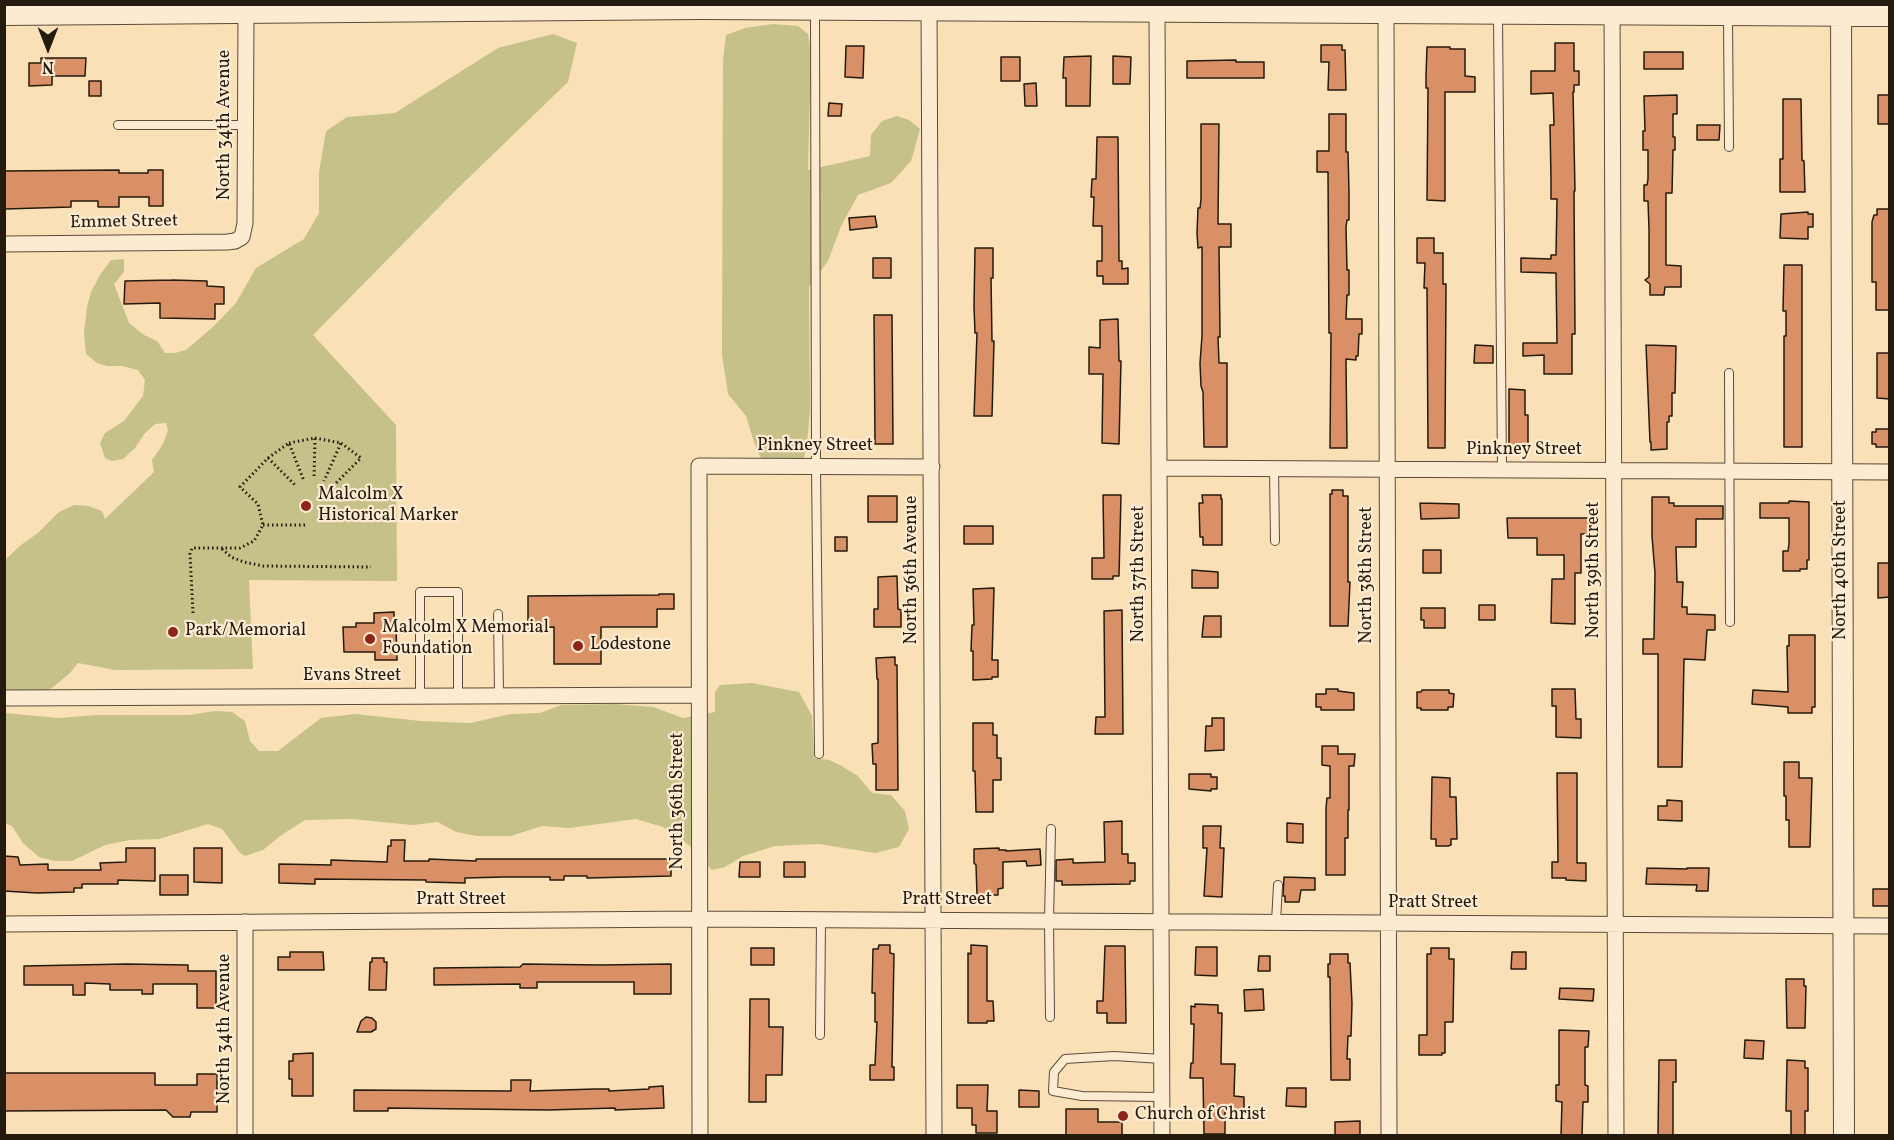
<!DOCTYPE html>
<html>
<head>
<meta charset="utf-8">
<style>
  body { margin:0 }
  #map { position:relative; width:1894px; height:1140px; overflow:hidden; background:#fae0b7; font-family:Vollkorn,serif }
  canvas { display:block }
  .frame { position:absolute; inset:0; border:6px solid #241a0d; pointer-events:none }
  .north { position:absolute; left:18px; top:18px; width:60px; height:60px; -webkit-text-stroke:4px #fcebd0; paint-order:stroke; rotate:180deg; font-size:16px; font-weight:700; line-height:24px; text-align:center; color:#241a0d }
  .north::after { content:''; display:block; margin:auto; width:21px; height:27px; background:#241a0d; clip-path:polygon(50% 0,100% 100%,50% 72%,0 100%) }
</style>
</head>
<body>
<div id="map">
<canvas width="1894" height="1140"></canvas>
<div class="frame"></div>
<div class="north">N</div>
</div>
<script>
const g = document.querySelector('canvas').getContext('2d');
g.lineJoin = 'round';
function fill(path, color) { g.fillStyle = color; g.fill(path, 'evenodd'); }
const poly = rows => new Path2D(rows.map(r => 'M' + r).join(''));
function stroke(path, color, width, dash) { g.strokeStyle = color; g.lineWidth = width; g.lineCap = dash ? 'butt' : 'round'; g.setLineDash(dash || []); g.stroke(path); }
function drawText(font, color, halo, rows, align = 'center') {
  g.font = font + ' Vollkorn,serif'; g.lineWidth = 4.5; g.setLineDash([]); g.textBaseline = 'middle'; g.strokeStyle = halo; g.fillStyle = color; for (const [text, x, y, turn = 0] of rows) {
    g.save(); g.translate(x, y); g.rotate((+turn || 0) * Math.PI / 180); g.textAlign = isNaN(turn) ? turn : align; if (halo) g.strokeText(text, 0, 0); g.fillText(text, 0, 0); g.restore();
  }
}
fill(poly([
  [773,24,798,26,808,34,811,54,808,170,870,156,871,135,882,121,897,116,909,120,920,129,911,161,891,183,858,195,841,226,828,261,809,287,810,411,807,443,804,458,778,462,761,458,754,442,746,416,728,394,722,355,723,60,726,35,745,28],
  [553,34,577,43,568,82,457,189,313,335,396,425,397,581,249,580,253,669,115,670,78,663,70,673,52,688,33,694,5,696,5,560,21,545,38,533,59,512,74,505,88,506,102,511,105,519,154,472,152,460,163,444,168,430,166,423,155,424,145,433,135,448,123,459,112,461,105,458,100,443,105,433,124,421,143,396,145,380,138,370,122,366,107,366,97,363,86,354,84,333,87,307,91,292,100,275,111,260,124,259,124,272,114,284,129,323,144,335,157,341,165,353,175,353,186,350,214,326,236,303,256,268,304,239,319,213,319,172,326,131,347,117,395,113,498,48],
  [752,683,799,692,812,716,814,758,829,760,840,765,858,776,872,793,891,795,905,811,909,829,899,847,875,853,819,844,775,846,743,856,725,867,712,870,689,845,663,827,636,819,569,828,542,826,511,836,477,836,456,832,438,822,413,825,351,819,305,820,280,836,263,850,245,856,240,853,222,829,208,824,159,839,130,840,105,845,72,861,55,861,39,857,23,843,12,826,5,823,4,713,58,718,97,715,189,715,215,711,232,712,245,721,250,741,259,751,278,751,321,718,355,714,421,721,470,723,511,714,540,713,562,705,615,704,653,707,683,718,715,712,715,692,720,685]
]), '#c6c089');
const building = poly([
  [1555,43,1574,43,1574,71,1579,71,1579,85,1574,85,1574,92,1573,92,1575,191,1574,191,1575,334,1572,334,1572,374,1544,374,1544,355,1523,356,1523,343,1557,343,1556,273,1521,272,1521,258,1551,259,1551,255,1556,255,1557,199,1551,199,1551,180,1550,125,1554,125,1553,93,1531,94,1531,71,1555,71,1555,43],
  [1321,45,1342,45,1342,50,1345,50,1346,90,1328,90,1329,62,1321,62,1321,45],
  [846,46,864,46,863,78,845,77,846,46],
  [1427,47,1450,47,1450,49,1465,49,1465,76,1475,77,1475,92,1445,92,1445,201,1427,200,1428,88,1426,88,1426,75,1427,47],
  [1644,52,1683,52,1683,69,1644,69,1644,52],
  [1091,56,1090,106,1066,106,1066,78,1063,78,1064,57,1091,56],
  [1113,56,1131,57,1130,84,1113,84,1113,56],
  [1001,57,1020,57,1020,81,1001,81,1001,57],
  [41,58,86,58,85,76,52,76,52,85,29,86,29,63,41,63,41,58],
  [1236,60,1236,62,1264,62,1264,78,1187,78,1187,61,1236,60],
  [89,81,101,81,101,96,89,96,89,81],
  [1036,83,1037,106,1025,106,1024,84,1036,83],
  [1677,95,1677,114,1673,114,1673,137,1675,137,1675,150,1673,150,1672,193,1666,193,1666,265,1681,266,1681,287,1665,287,1664,295,1650,295,1650,284,1645,280,1649,277,1649,229,1648,201,1644,201,1644,185,1647,185,1648,179,1648,150,1643,150,1643,131,1645,131,1644,96,1677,95],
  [1878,95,1890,95,1890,124,1878,124,1878,95],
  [1783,99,1801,99,1802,160,1804,161,1805,192,1780,192,1780,159,1783,159,1783,99],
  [829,103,842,104,841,116,828,116,829,103],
  [1329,114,1346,114,1346,152,1348,152,1349,192,1349,220,1347,220,1346,227,1347,270,1349,270,1349,295,1347,295,1346,319,1362,319,1362,334,1359,334,1358,356,1356,356,1356,360,1346,359,1347,448,1330,448,1331,333,1329,333,1328,172,1317,172,1317,151,1329,151,1329,114],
  [1201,124,1219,124,1218,224,1231,224,1231,247,1219,247,1220,337,1218,337,1219,363,1227,363,1227,447,1204,447,1203,392,1201,386,1200,363,1202,336,1202,247,1198,248,1197,233,1198,208,1200,208,1201,199,1201,124],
  [1697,125,1720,125,1719,140,1697,140,1697,125],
  [1097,137,1118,137,1119,261,1122,261,1122,269,1128,268,1128,284,1103,284,1103,276,1097,276,1097,261,1102,261,1102,226,1093,226,1094,197,1091,197,1092,179,1096,179,1097,137],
  [119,170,119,173,148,173,148,170,163,170,163,206,149,206,149,197,119,197,119,207,98,207,98,201,71,201,71,207,5,209,4,171,119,170],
  [1877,209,1890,209,1890,310,1876,310,1876,282,1872,282,1872,222,1874,215,1877,215,1877,209],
  [1808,212,1808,214,1813,214,1813,227,1808,227,1808,239,1780,238,1781,214,1808,212],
  [875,216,877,227,850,230,849,218,875,216],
  [1417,238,1434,238,1434,253,1443,253,1443,284,1446,284,1445,448,1428,448,1427,288,1424,288,1425,263,1417,263,1417,238],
  [975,248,993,248,993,278,991,278,992,341,994,341,992,416,974,416,977,333,975,333,974,306,975,248],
  [873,258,891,258,891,278,873,278,873,258],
  [1784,265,1802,265,1802,447,1784,447,1784,336,1786,336,1786,311,1783,311,1784,265],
  [172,280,207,281,207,286,224,287,224,304,215,304,215,319,160,318,160,303,124,304,125,281,172,280],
  [874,315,892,315,893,444,875,444,874,315],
  [1118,319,1119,361,1121,361,1119,444,1102,443,1103,374,1089,374,1089,347,1100,348,1100,320,1118,319],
  [1475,345,1493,346,1493,363,1474,363,1475,345],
  [1646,345,1676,346,1675,393,1672,393,1672,416,1669,416,1669,422,1667,422,1667,449,1651,450,1651,442,1650,442,1646,345],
  [1877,353,1890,353,1890,399,1877,398,1877,353],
  [1509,389,1525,390,1525,415,1528,415,1528,447,1509,447,1509,389],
  [1876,429,1890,429,1890,447,1876,447,1876,444,1872,444,1872,432,1876,432,1876,429],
  [1332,490,1343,490,1343,496,1348,496,1348,582,1350,582,1348,626,1330,626,1330,494,1332,494,1332,490],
  [1103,495,1121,495,1119,576,1113,576,1113,579,1092,579,1092,558,1104,558,1103,495],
  [1202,495,1221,495,1221,499,1222,499,1222,545,1203,545,1203,537,1200,537,1199,503,1203,503,1202,495],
  [868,496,897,496,897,522,868,522,868,496],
  [1652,497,1669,497,1669,503,1674,503,1674,506,1723,506,1723,519,1696,519,1696,547,1676,547,1677,582,1683,582,1682,607,1687,607,1687,614,1715,615,1715,630,1707,630,1705,660,1684,659,1682,767,1658,767,1658,654,1643,654,1643,639,1654,639,1655,573,1652,536,1652,497],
  [1789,501,1809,502,1809,560,1807,560,1807,569,1800,569,1800,571,1783,571,1783,551,1788,551,1789,544,1789,518,1760,518,1760,503,1789,503,1789,501],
  [1420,503,1459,504,1459,518,1421,519,1420,503],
  [1507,518,1588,518,1588,534,1581,534,1581,573,1575,573,1575,624,1551,623,1552,579,1564,579,1564,555,1537,555,1537,538,1508,538,1507,518],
  [964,526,993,526,993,544,964,544,964,526],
  [835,537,847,537,847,551,835,551,835,537],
  [1423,550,1441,550,1441,573,1423,573,1423,550],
  [1878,563,1890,563,1890,597,1878,598,1878,563],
  [1192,570,1218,572,1218,588,1192,588,1192,570],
  [897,576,898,609,901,610,901,627,874,627,874,609,878,609,878,577,897,576],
  [994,588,992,660,998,660,998,677,992,677,992,679,973,680,973,651,971,651,972,625,974,625,973,589,994,588],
  [659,594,674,594,674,609,657,609,657,627,601,627,601,664,554,664,554,627,528,628,528,596,659,595,659,594],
  [1479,605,1495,605,1495,620,1479,620,1479,605],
  [1421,608,1445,608,1445,628,1424,628,1424,620,1421,620,1421,608],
  [1122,610,1123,734,1095,734,1096,717,1105,717,1104,611,1122,610],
  [394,612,394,627,396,627,397,660,375,660,375,652,344,652,343,627,356,627,356,623,374,623,374,613,394,612],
  [1204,616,1221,616,1221,637,1202,637,1204,616],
  [1789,635,1815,635,1815,707,1812,707,1812,713,1788,713,1788,707,1752,704,1753,690,1788,692,1787,646,1789,646,1789,635],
  [895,657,895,665,897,665,898,790,876,790,876,764,873,764,872,744,878,743,878,679,877,679,876,658,895,657],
  [1326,689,1338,689,1338,691,1354,693,1354,710,1321,710,1321,707,1316,707,1316,694,1326,694,1326,689],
  [1552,689,1575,689,1576,719,1581,719,1581,738,1556,737,1556,706,1552,706,1552,689],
  [1422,690,1449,690,1449,693,1454,694,1453,707,1448,707,1448,710,1421,710,1421,708,1417,708,1417,692,1421,692,1422,690],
  [1212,718,1224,718,1224,750,1205,751,1206,726,1212,726,1212,718],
  [973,723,993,723,993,735,997,735,997,758,1001,758,1001,780,993,780,993,812,976,812,975,771,973,771,973,723],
  [1322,746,1338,746,1338,754,1355,754,1354,766,1349,766,1349,810,1348,810,1348,838,1345,838,1345,875,1326,875,1326,808,1327,798,1330,798,1330,766,1322,765,1322,746],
  [1784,762,1799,762,1799,778,1812,778,1810,847,1789,847,1789,820,1786,820,1786,796,1784,796,1784,762],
  [1557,773,1577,773,1577,863,1586,863,1586,881,1566,880,1566,878,1552,878,1552,862,1558,862,1557,773],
  [1189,774,1211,774,1211,777,1217,777,1217,789,1211,789,1211,791,1189,789,1189,774],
  [1432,777,1450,778,1450,797,1456,797,1457,839,1451,839,1451,845,1448,846,1436,846,1436,839,1431,839,1432,777],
  [1667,800,1682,801,1682,821,1658,820,1658,806,1667,806,1667,800],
  [1122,821,1122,854,1128,854,1128,863,1135,863,1135,881,1130,881,1130,884,1062,885,1062,881,1056,881,1056,860,1073,859,1073,863,1105,862,1104,822,1122,821],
  [1287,823,1303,824,1303,843,1287,842,1287,823],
  [1203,826,1221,826,1220,848,1224,848,1222,897,1204,896,1207,848,1203,848,1203,826],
  [391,840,405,840,404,861,429,861,429,859,476,861,476,859,671,859,671,876,587,878,587,876,564,876,564,880,550,880,550,877,504,877,465,878,465,883,426,882,426,880,315,879,315,884,279,883,279,864,331,865,331,860,387,862,388,846,391,846,391,840],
  [126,848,155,848,155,881,118,880,118,884,82,884,82,888,74,888,74,892,37,893,4,891,4,856,18,857,20,865,48,864,48,870,101,870,100,863,126,862,126,848],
  [194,848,222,848,222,883,194,882,194,848],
  [999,848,999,850,1006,850,1006,851,1040,849,1041,865,1027,866,1026,861,1003,862,1003,888,998,889,998,895,977,895,976,865,974,863,974,849,999,848],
  [740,862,760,862,760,877,739,877,740,862],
  [784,862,805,862,805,877,784,877,784,862],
  [1647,868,1687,869,1687,868,1709,868,1708,891,1696,891,1697,885,1646,884,1647,868],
  [160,875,188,875,188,895,160,895,160,875],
  [1284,877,1315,878,1315,890,1301,890,1299,902,1285,902,1285,896,1283,896,1284,877],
  [1873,889,1890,889,1890,906,1873,906,1873,889],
  [879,945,890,945,890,953,894,954,892,1067,894,1067,894,1080,870,1080,870,1065,875,1065,877,1022,875,1022,875,993,872,993,873,949,878,949,879,945],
  [971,945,987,946,987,1001,993,1001,994,1021,987,1021,987,1023,968,1023,968,953,971,954,971,945],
  [1105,946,1125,946,1126,1023,1107,1023,1107,1013,1097,1013,1097,1001,1103,1001,1105,946],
  [1196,947,1217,947,1217,976,1195,975,1196,947],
  [751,948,774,948,774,965,751,965,751,948],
  [1431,948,1449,948,1449,959,1454,959,1453,1022,1445,1022,1445,1053,1442,1053,1442,1055,1419,1055,1419,1035,1427,1035,1427,954,1431,954,1431,948],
  [290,952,323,952,324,970,278,970,278,957,290,957,290,952],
  [1512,952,1526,952,1526,969,1511,969,1512,952],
  [1330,954,1348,954,1348,963,1350,963,1352,1004,1351,1036,1348,1036,1347,1059,1350,1059,1350,1080,1331,1080,1330,977,1328,977,1328,964,1330,964,1330,954],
  [1259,956,1270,956,1270,971,1258,971,1259,956],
  [372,958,384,958,384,962,387,962,386,990,369,990,370,962,372,962,372,958],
  [127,964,188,965,188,971,216,971,216,1008,197,1008,197,984,153,984,153,994,142,994,142,990,110,990,110,984,85,983,85,995,73,995,73,985,24,985,24,966,127,964],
  [523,964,602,965,671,964,671,994,634,994,634,982,537,982,537,988,520,988,520,984,434,985,434,968,520,967,523,964],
  [1786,979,1804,979,1804,986,1806,986,1805,1028,1787,1028,1786,979],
  [1560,988,1594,989,1593,1001,1559,999,1560,988],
  [1263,989,1264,1010,1245,1011,1244,990,1263,989],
  [750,999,769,999,769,1027,783,1027,782,1075,766,1075,766,1102,749,1102,750,999],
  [1195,1004,1218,1005,1218,1013,1222,1013,1221,1064,1235,1064,1234,1096,1244,1097,1244,1110,1225,1108,1225,1134,1204,1134,1203,1078,1190,1078,1191,1063,1193,1063,1194,1024,1191,1024,1191,1006,1195,1007,1195,1004],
  [366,1017,372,1018,376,1022,376,1029,371,1032,357,1032,361,1021,366,1017],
  [1559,1030,1589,1031,1588,1047,1585,1047,1585,1085,1588,1086,1588,1102,1583,1102,1582,1136,1561,1136,1562,1102,1556,1101,1556,1085,1559,1085,1559,1030],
  [1745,1040,1764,1041,1763,1059,1744,1058,1745,1040],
  [313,1053,313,1096,292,1096,292,1079,289,1079,289,1061,293,1061,293,1054,313,1053],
  [1659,1060,1676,1060,1676,1082,1673,1082,1673,1136,1658,1136,1659,1060],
  [1787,1060,1805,1061,1805,1068,1808,1068,1808,1111,1805,1111,1805,1136,1791,1136,1791,1111,1786,1111,1787,1060],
  [4,1073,155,1073,155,1085,197,1085,197,1074,217,1074,217,1112,191,1112,190,1117,173,1117,166,1110,4,1111,4,1073],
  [511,1080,531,1080,530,1091,595,1089,609,1089,609,1091,649,1089,649,1087,663,1086,664,1108,615,1110,615,1108,548,1110,388,1108,388,1111,354,1111,354,1090,511,1091,511,1080],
  [957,1085,988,1085,987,1111,997,1111,997,1133,976,1133,976,1125,972,1125,972,1108,957,1108,957,1085],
  [1287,1088,1306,1088,1306,1107,1286,1106,1287,1088],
  [1019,1090,1039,1091,1039,1107,1019,1107,1019,1090],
  [1066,1109,1098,1109,1098,1122,1122,1122,1122,1136,1066,1136,1066,1109],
  [1360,1121,1360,1135,1335,1135,1335,1122,1360,1121]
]);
fill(building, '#d99066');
stroke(building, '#241a0d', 1.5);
const service = poly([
  [815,12,816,466,819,754],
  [1498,16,1502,470],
  [1728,17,1729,147],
  [118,125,245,125],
  [1729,373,1730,622],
  [1274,469,1275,541],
  [498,614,499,696],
  [420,696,420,592,458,592,458,697],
  [1276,922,1278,885],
  [1050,1017,1049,921,1051,829],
  [820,1035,821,920],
  [1162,1059,1114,1056,1065,1059,1054,1072,1053,1091,1082,1096,1162,1097]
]);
const minor = poly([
  [929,4,934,1136],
  [1612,4,1616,1136],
  [1157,12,1162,1136],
  [1386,14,1389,1136],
  [4,244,227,242,235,241,242,237,245,223,246,13],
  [1159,468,1890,472],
  [4,698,699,695],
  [245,922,245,1136],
  [4,924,699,919,1890,926],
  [700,1136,699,466,932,467]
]);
const tertiary = poly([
  [1841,4,1844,1136],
  [4,15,700,9,1890,16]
]);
stroke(service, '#5a4c38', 10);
stroke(minor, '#5a4c38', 17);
stroke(tertiary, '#5a4c38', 22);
stroke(poly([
  [315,438,341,443,324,481],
  [289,443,315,438,314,479],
  [268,458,295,485],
  [333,486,361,458,341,443],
  [263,525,307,525],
  [222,549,231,557,244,562,263,566,371,567],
  [193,613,190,554,192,548,240,548,254,541,263,525,258,504,240,487,268,458,289,443,304,481]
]), '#241a0d', 3, [1.5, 3]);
stroke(service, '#fcebd0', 8);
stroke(minor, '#fcebd0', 15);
stroke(tertiary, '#fcebd0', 20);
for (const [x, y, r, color] of [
  [306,506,6,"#8f2418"],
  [173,632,6,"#8f2418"],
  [370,639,6,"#8f2418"],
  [578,646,6,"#8f2418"],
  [1123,1116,6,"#8f2418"]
]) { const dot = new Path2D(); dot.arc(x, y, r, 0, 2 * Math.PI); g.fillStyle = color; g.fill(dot); stroke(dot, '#fcebd0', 2); }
drawText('18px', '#241a0d', '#fcebd0', [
  ["North 34th Avenue",226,125,-90],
  ["Emmet Street",124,223,-1],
  ["Pinkney Street",815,447],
  ["Pinkney Street",1524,451],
  ["North 36th Avenue",913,570,-90],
  ["North 39th Street",1595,570,-90],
  ["North 40th Street",1842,570,-90],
  ["North 37th Street",1140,574,-90],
  ["North 38th Street",1368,575,-90],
  ["Evans Street",352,677],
  ["North 36th Street",679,801,-90],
  ["Pratt Street",461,901],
  ["Pratt Street",947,901],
  ["Pratt Street",1433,904],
  ["North 34th Avenue",226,1029,-90]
]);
drawText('18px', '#241a0d', '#fcebd0', [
  ["Malcolm X",318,496],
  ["Historical Marker",318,517],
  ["Malcolm X Memorial",382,629],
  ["Foundation",382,650],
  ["Park/Memorial",185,632],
  ["Lodestone",590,646],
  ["Church of Christ",1135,1116]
], 'left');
</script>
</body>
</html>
